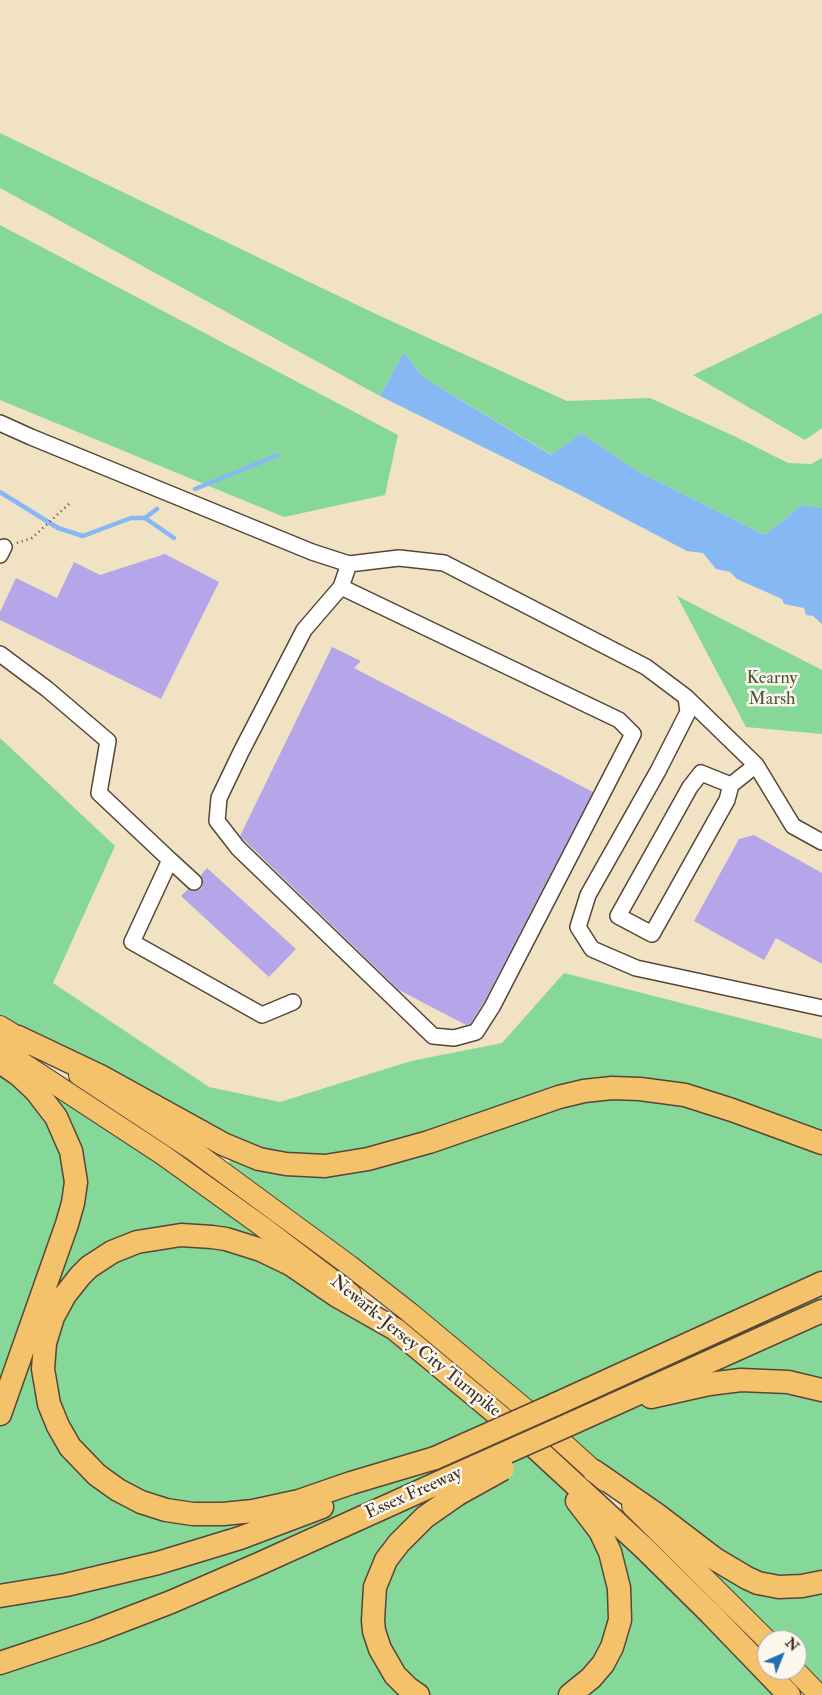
<!DOCTYPE html>
<html>
<head>
<meta charset="utf-8">
<style>
  body { margin:0 }
  #map { position:relative; width:822px; height:1695px; overflow:hidden; background:#f1e2c4; font-family:"IM FELL Double Pica",serif }
  canvas { display:block }
  .north { position:absolute; left:757px; top:1630px; width:50px; height:50px; box-sizing:border-box; background:#fbf7ec; border:1px solid #aea59a; border-radius:50%; rotate:44deg; font-size:14px; font-weight:700; line-height:20px; text-align:center; color:#3b2a1e }
  .north::after { content:''; display:block; margin:auto; width:18px; height:22px; background:#1f6fb2; clip-path:polygon(50% 0,100% 100%,50% 72%,0 100%) }
</style>
</head>
<body>
<div id="map">
<canvas width="822" height="1695"></canvas>
<div class="north">N</div>
</div>
<script>
const g = document.querySelector('canvas').getContext('2d');
g.lineJoin = 'round';
function fill(path, color) { g.fillStyle = color; g.fill(path, 'evenodd'); }
const poly = rows => new Path2D(rows.map(r => 'M' + r).join(''));
function stroke(path, color, width, dash) { g.strokeStyle = color; g.lineWidth = width; g.lineCap = dash ? 'butt' : 'round'; g.setLineDash(dash || []); g.stroke(path); }
function drawText(font, color, halo, rows, align = 'center') {
  g.font = font + ' "IM FELL Double Pica",serif'; g.lineWidth = 5; g.setLineDash([]); g.textBaseline = 'middle'; g.strokeStyle = halo; g.fillStyle = color; for (const [text, x, y, turn = 0] of rows) {
    g.save(); g.translate(x, y); g.rotate((+turn || 0) * Math.PI / 180); g.textAlign = isNaN(turn) ? turn : align; if (halo) g.strokeText(text, 0, 0); g.fillText(text, 0, 0); g.restore();
  }
}
fill(poly([
  [0,133,378,315,567,401,650,398,734,436,788,463,811,464,822,458,822,508,802,505,765,535,637,471,581,433,552,455,423,377,404,352,380,396,0,188],
  [0,225,398,435,385,495,284,517,0,400],
  [822,313,822,428,805,440,693,375],
  [677,596,822,670,822,734,746,727],
  [0,738,115,846,53,983,209,1087,280,1102,411,1061,502,1043,564,973,822,1039,822,1695,797,1670,797,1640,767,1640,624,1498,224,1172,235,1150,0,1026],
  [0,1048,356,1298,789,1695,0,1695]
]), '#86d899');
fill(poly([
  [404,352,423,377,551,455,581,433,637,471,765,535,802,505,822,508,822,624,813,616,806,615,804,608,784,604,782,599,737,579,730,572,716,569,703,553,687,551,582,496,380,396]
]), '#86b8f3');
stroke(poly([
  [195,489,278,455],
  [0,492,58,528,83,536,131,518,145,518,174,538],
  [145,518,157,509]
]), '#86b8f3', 4.5);
fill(poly([
  [165,554,219,582,161,699,0,620,0,612,16,578,57,598,74,562,100,575],
  [332,647,361,661,354,668,593,792,484,1002,470,1024,466,1025,399,990,240,836],
  [754,835,822,873,822,964,776,938,764,960,694,921,739,839],
  [207,868,296,949,269,977,181,896,188,889,192,891,201,889,203,884,201,875]
]), '#b5a6e9');
const minor = poly([
  [0,423,31,437,312,552,349,564,399,558,444,563,646,667,686,697,756,765,793,826,822,842],
  [0,555,4,547],
  [341,587,619,720,633,734,492,1007,476,1032,454,1038,433,1036,238,848,217,821,219,798,241,752,304,630,341,587,349,564],
  [0,654,47,689,108,741,99,793,170,860,132,942,262,1015,293,1002],
  [686,697,688,712,658,771,588,895,578,927,592,949,636,968,822,1008],
  [731,785,701,773,690,787,618,916,652,934,727,800,731,785,756,765],
  [170,860,194,882]
]);
const major = poly([
  [0,1026,31,1045],
  [0,1048,163,1155,263,1227,351,1294],
  [79,1075,194,1151,349,1265,409,1312,529,1412,605,1481],
  [632,1506,767,1640],
  [795,1670,819,1695]
]);
const highway = poly([
  [18,1037,100,1076,223,1144,259,1159,286,1164,325,1166,368,1159,429,1142,559,1097,584,1091,612,1088,640,1089,685,1095,732,1110,822,1143],
  [0,1062,19,1075,36,1091,56,1117,71,1151,76,1182,73,1203,67,1224,0,1414],
  [651,1397,709,1384,741,1380,788,1382,822,1390],
  [554,1405,822,1283],
  [568,1425,822,1311],
  [435,1458,351,1483,299,1501,253,1511,223,1514,193,1514,166,1510,141,1502,118,1490,97,1475,70,1447,58,1426,49,1404,43,1369,45,1343,53,1317,65,1295,80,1276,89,1267,112,1252,137,1242,181,1235,212,1237,226,1239,261,1250,290,1264,337,1296,395,1329,514,1428,644,1548,710,1613,789,1695],
  [594,1471,656,1514,715,1559,747,1578,758,1583,779,1587,802,1586,822,1582],
  [0,1596,66,1585,158,1563,240,1538,322,1507],
  [0,1663,93,1632,171,1602,261,1563,449,1478],
  [418,1695,408,1688,395,1675,380,1649,374,1631,373,1620,375,1587,386,1560,399,1543,425,1517,458,1494],
  [570,1695,591,1678,603,1664,612,1647,620,1620,619,1588,610,1552,600,1531,577,1501]
]);
stroke(minor, '#564637', 18);
stroke(major, '#564637', 22);
stroke(highway, '#564637', 25);
stroke(poly([
  [17,543,32,538,69,504]
]), '#564637', 2.5, [1, 4]);
stroke(minor, '#fff', 15);
stroke(major, '#f3c26a', 20);
stroke(highway, '#f3c26a', 22);
const highwayBridge = poly([
  [435,1458,554,1405],
  [449,1478,568,1425],
  [458,1494,503,1469]
]);
stroke(highwayBridge, '#564637', 25, []);
stroke(highwayBridge, '#f3c26a', 22);
drawText('18px', '#4e563d', '#fbf7ec', [
  ["Kearny",772,679],
  ["Marsh",772,700]
]);
drawText('18px', '#3b2a1e', '#fbf7ec', [
  ["Newark-Jersey City Turnpike",415,1347,39],
  ["Essex Freeway",414,1494,-24]
]);
</script>
</body>
</html>
